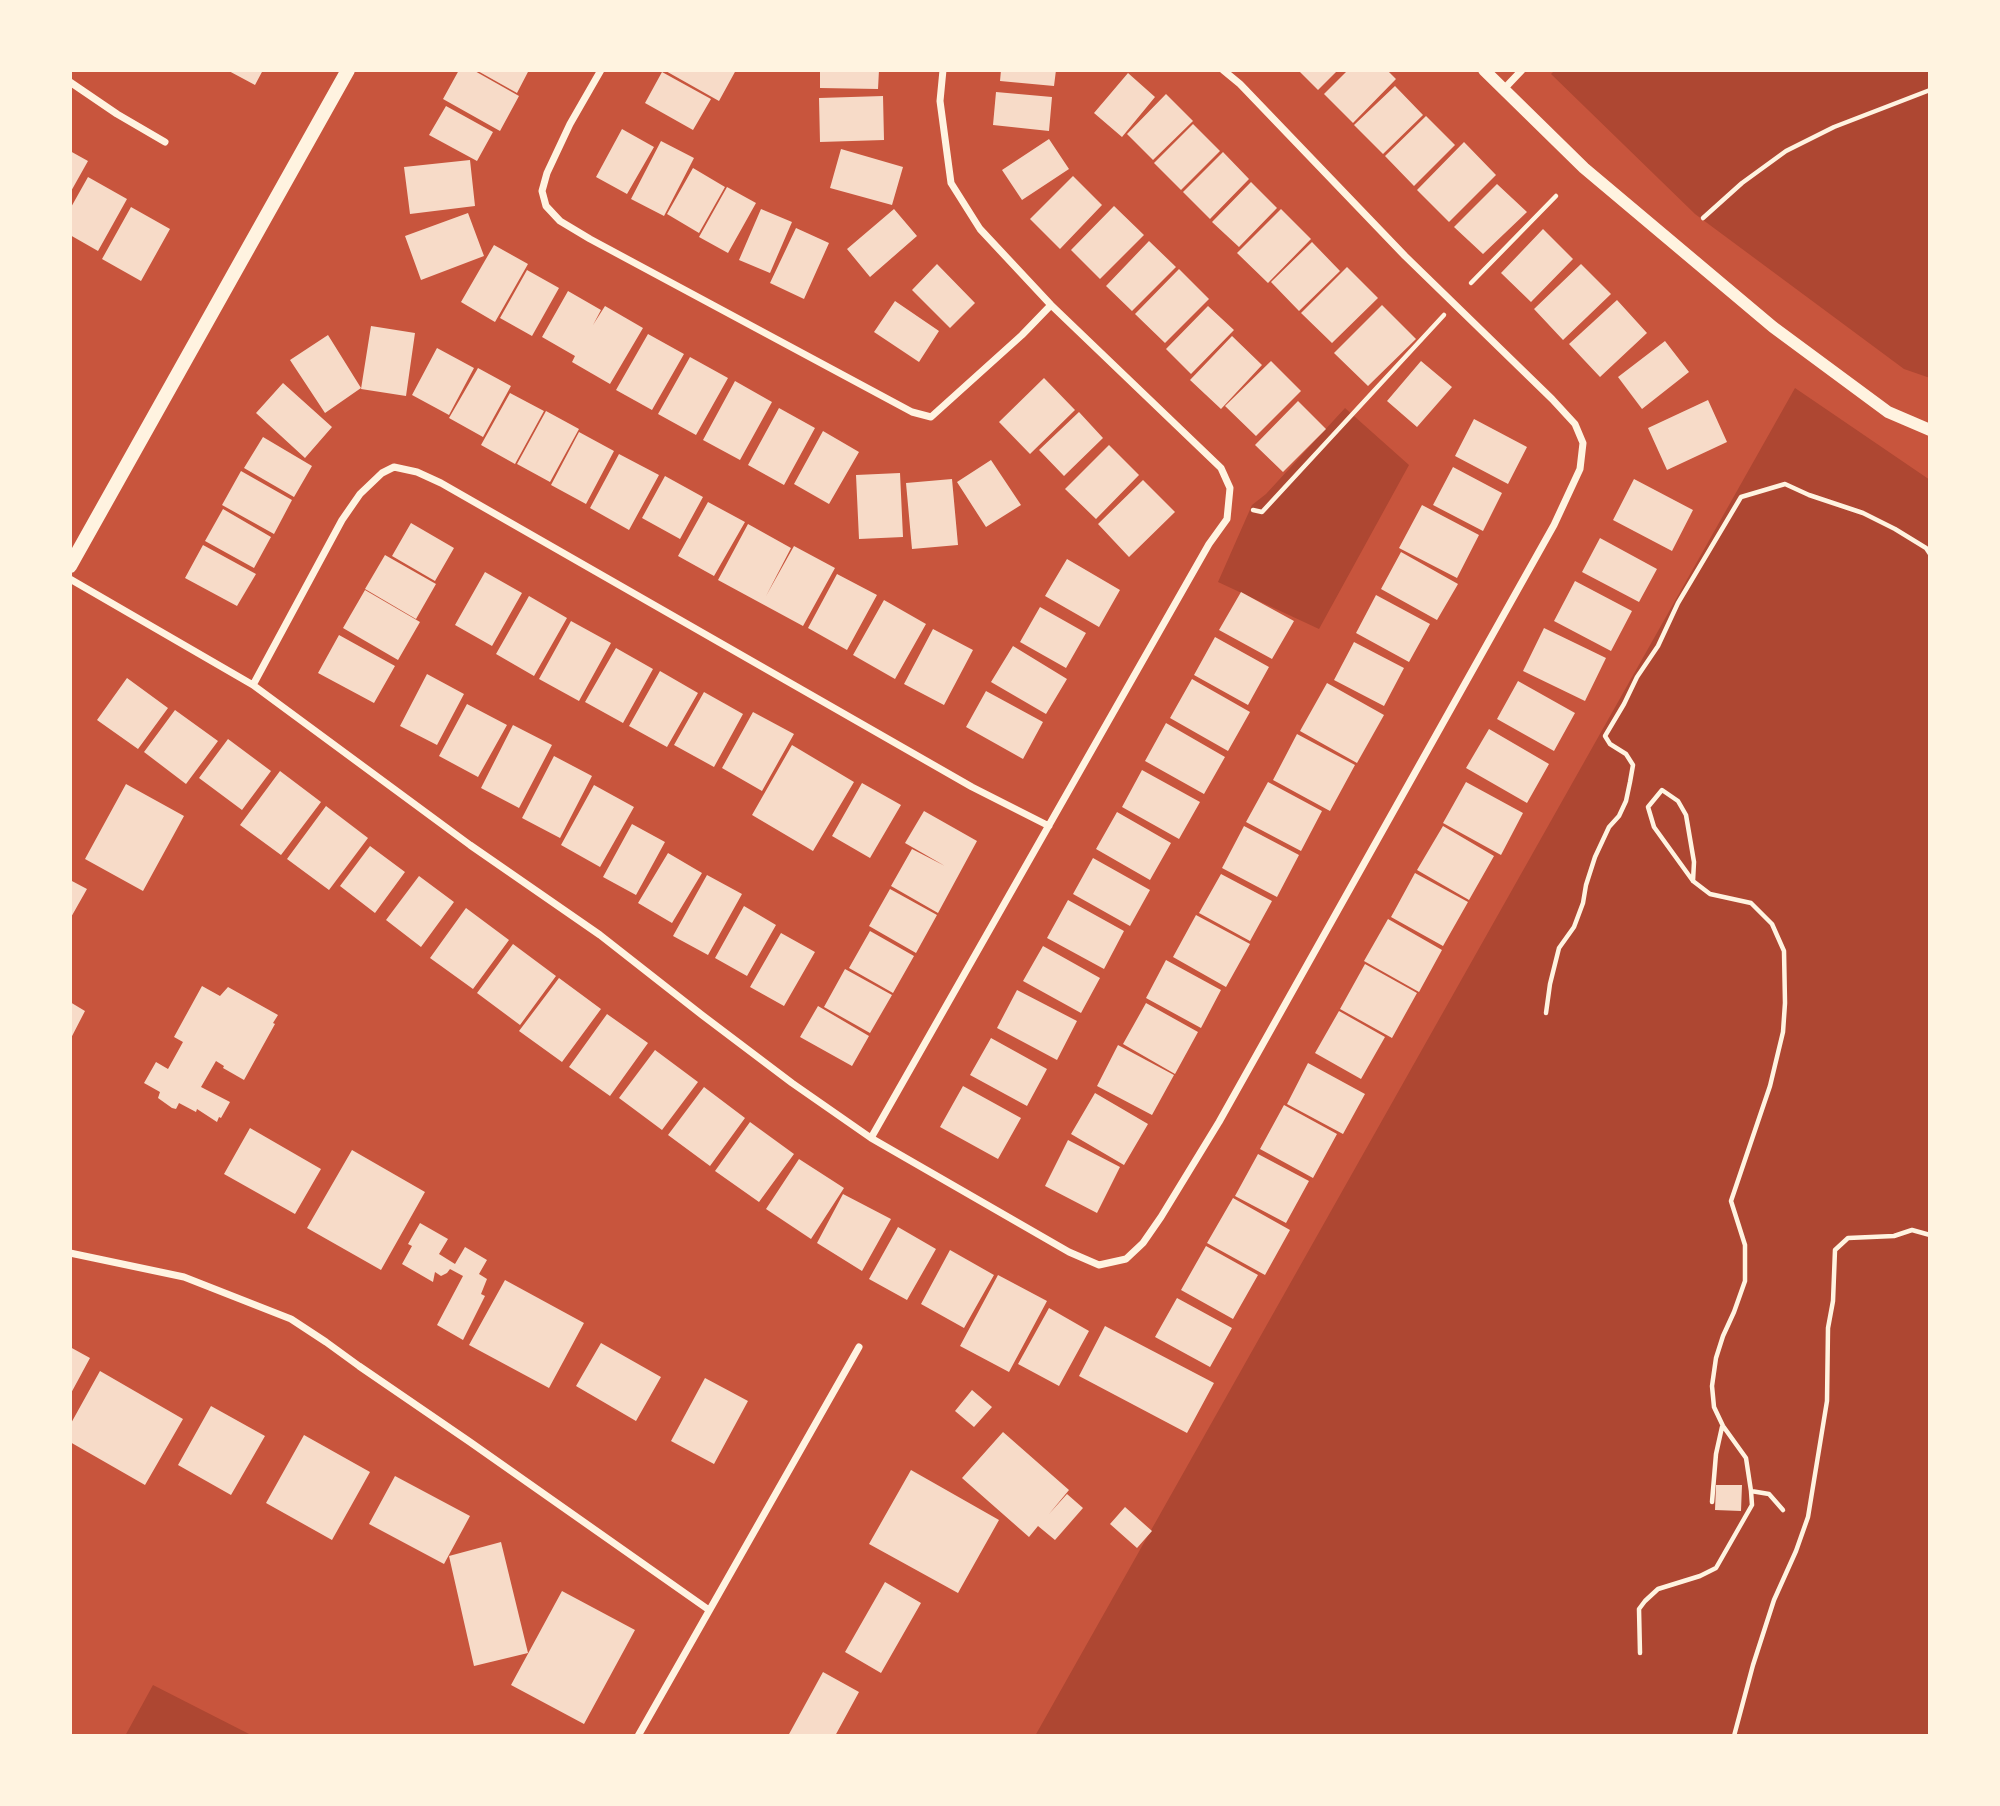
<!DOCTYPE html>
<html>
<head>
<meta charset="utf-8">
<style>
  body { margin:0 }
  #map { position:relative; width:2000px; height:1806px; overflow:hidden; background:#c8553d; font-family:"Libre Baskerville",serif }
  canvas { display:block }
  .frame { position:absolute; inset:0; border:72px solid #fff3e0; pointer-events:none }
</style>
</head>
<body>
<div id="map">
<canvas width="2000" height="1806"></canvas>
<div class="frame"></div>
</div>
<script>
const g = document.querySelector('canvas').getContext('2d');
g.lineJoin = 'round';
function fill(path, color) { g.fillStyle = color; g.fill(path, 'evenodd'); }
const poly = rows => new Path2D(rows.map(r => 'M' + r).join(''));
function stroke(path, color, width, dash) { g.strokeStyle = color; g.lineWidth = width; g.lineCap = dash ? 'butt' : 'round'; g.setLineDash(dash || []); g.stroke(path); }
fill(poly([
  [1555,70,1930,70,1930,378,1904,369,1695,214,1551,74],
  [1795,388,1930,480,1930,1736,1035,1736],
  [1345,408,1409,465,1319,629,1218,582,1252,505,1266,494],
  [153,1685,253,1736,125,1736]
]), '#ae4732');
fill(poly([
  [227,70,263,70,255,85],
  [459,70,473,70,519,96,500,131,443,99],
  [476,70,529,70,517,93],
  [664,70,736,70,719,101],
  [820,70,879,70,878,89,820,88],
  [1001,70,1056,70,1054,86,1000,81],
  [1298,70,1338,70,1318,90],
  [1348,70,1387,70,1396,79,1353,123,1324,94],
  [662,72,711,99,693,130,645,103],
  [1128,73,1155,97,1122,137,1094,113],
  [1395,86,1423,115,1383,154,1354,125],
  [996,92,1052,97,1049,131,993,125],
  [1166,94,1193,121,1153,160,1127,134],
  [883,96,884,140,820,142,819,98],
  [446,106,493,132,477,161,429,135],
  [1426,116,1455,145,1414,186,1385,156],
  [1193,124,1220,151,1181,190,1154,163],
  [622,129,654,147,627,194,596,177],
  [1049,139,1069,169,1022,200,1002,170],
  [661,141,694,158,664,216,631,199],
  [1464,142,1496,175,1449,222,1417,190],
  [841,149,903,167,892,205,830,188],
  [70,151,88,161,70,193],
  [1223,152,1249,179,1210,219,1183,192],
  [470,160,475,206,410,214,404,167],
  [693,168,725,187,699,233,667,214],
  [1073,176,1102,205,1060,249,1030,219],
  [88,177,127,199,98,251,70,235,70,209],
  [1251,182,1277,208,1239,247,1212,222],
  [1497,184,1527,212,1483,254,1454,227],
  [727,187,756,203,728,253,699,237],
  [1114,206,1144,235,1100,279,1071,250],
  [131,207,170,229,141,281,102,259],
  [761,209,792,222,770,273,739,260],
  [894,209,917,236,870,277,847,249],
  [1281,209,1311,239,1268,283,1237,253],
  [468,213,484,256,421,280,405,236],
  [796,228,829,243,804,299,770,283],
  [1543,229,1573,259,1531,302,1501,273],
  [1149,241,1176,267,1132,311,1106,286],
  [1312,242,1340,271,1299,311,1271,282],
  [494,245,528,264,495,322,461,302],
  [937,264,975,303,950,328,912,290],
  [1581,264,1611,294,1563,340,1534,309],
  [1347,267,1378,298,1332,343,1301,313],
  [1179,269,1209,299,1165,343,1135,314],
  [527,270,559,288,532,336,500,318],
  [568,291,601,310,593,325,605,306,643,328,610,384,572,362,575,356,542,337],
  [1617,300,1647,333,1600,377,1569,344],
  [895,301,939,331,919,362,874,332],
  [1382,305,1416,339,1368,386,1334,353],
  [1208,306,1234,330,1191,374,1166,349],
  [371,326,415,333,406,396,361,389],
  [648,334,684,354,652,410,616,390],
  [328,335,361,388,325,413,290,360],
  [1232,336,1262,365,1221,409,1190,380],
  [1665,341,1689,372,1642,409,1618,377],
  [437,348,474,368,449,415,412,395],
  [690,357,728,378,696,435,658,414],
  [1271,361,1301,391,1256,436,1225,406],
  [1421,361,1452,387,1417,427,1387,401],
  [478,368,511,386,483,437,449,418],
  [1044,378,1075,410,1030,454,999,422],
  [735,381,772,402,740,460,703,440],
  [283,383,332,427,305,458,256,413],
  [510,393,544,411,515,464,481,445],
  [1708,400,1727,442,1667,470,1648,428],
  [1298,401,1326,429,1283,472,1255,445],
  [779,408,815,428,784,485,748,465],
  [546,411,579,429,550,482,517,464],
  [1079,412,1103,438,1064,476,1039,450],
  [1474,419,1527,447,1508,484,1455,456],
  [823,431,859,452,829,504,794,484],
  [579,432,614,451,586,504,551,485],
  [263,437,312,466,294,497,244,468],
  [1109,445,1139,475,1096,519,1065,489],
  [619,454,659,475,629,530,590,508],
  [991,460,1021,505,986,527,957,482],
  [1453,467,1502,493,1483,531,1433,505],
  [241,471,292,500,274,534,222,505],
  [900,473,903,537,859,539,856,475],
  [665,476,703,497,680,539,642,518],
  [952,479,958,545,912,549,906,483],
  [1634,479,1693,510,1672,551,1613,520],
  [1143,480,1175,512,1129,557,1098,524],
  [708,502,745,522,714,576,678,556],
  [1422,505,1479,535,1457,578,1399,548],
  [223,509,271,537,254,568,205,541],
  [411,523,454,548,435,581,392,556],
  [748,524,791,548,766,596,794,546,835,568,803,626,718,580],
  [1600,538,1657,569,1639,602,1582,572],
  [203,545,256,574,237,606,185,578],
  [1401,552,1458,584,1437,620,1381,589],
  [385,555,436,584,416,619,365,589],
  [1067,559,1120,590,1099,627,1045,596],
  [485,572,522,593,492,646,455,625],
  [837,574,877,595,847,650,808,628],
  [1575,581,1632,611,1611,651,1554,621],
  [365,590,420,622,398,660,343,628],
  [1241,592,1294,621,1272,659,1219,630],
  [1376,595,1430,624,1409,662,1356,633],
  [529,596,567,618,534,676,496,654],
  [884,600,926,624,895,679,853,655],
  [1040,607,1086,633,1066,668,1020,642],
  [571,621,611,643,579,701,539,679],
  [1544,628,1606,658,1585,701,1523,671],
  [933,629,973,650,944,705,904,684],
  [339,635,395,666,374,703,318,673],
  [1215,637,1269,667,1248,705,1194,675],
  [1354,642,1404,668,1384,706,1334,680],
  [1013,646,1067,679,1046,714,991,682],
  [616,648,653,669,623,723,585,702],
  [660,671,698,693,667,747,629,726],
  [427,674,464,694,437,745,400,726],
  [127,678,168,708,138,749,97,720],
  [1192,679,1250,712,1228,751,1170,718],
  [1518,681,1575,713,1554,751,1497,719],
  [1327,683,1384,715,1357,763,1300,731],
  [986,691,1043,722,1023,759,966,727],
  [704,692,743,714,714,767,674,745],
  [467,704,507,725,478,777,439,756],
  [175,710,218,741,186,784,144,752],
  [753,712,794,734,762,791,722,768],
  [1166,723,1225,757,1204,794,1145,761],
  [513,725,552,745,519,808,481,788],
  [1489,729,1549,764,1527,803,1466,768],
  [1297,734,1355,765,1330,811,1273,780],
  [228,739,271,771,242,810,199,778],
  [792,745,854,782,813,851,752,815],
  [554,756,592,776,560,838,522,818],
  [1142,770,1200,802,1179,839,1122,807],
  [280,771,321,802,281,855,240,825],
  [1268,782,1322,811,1301,851,1246,822],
  [1466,782,1523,813,1501,855,1443,823],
  [862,783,901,805,870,858,832,836],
  [126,784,184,816,143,891,85,859],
  [594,785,634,807,600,867,561,845],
  [326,806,368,838,329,890,287,859],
  [924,811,977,841,938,913,891,886,912,849,945,866,905,843],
  [1117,812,1171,843,1150,880,1096,849],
  [632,824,665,842,636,895,603,877],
  [1244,826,1299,855,1277,897,1222,868],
  [1443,826,1494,856,1469,900,1417,870],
  [370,846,405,872,375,913,340,886],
  [668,853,702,873,672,923,638,903],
  [1093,858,1150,890,1130,926,1073,894],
  [1415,873,1468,902,1443,946,1391,917],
  [1221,874,1272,901,1250,941,1199,913],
  [707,875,742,894,708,955,673,936],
  [419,876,454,902,421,947,386,920],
  [70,880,87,889,70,919],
  [890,889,937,915,916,953,869,926],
  [1068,900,1124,931,1104,969,1047,938],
  [744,906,776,925,747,976,715,958],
  [466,908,509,940,473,989,430,958],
  [1196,915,1250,944,1226,987,1173,957],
  [1388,919,1442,950,1419,992,1364,961],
  [870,931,914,956,893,993,849,968],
  [781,933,815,952,784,1006,750,987],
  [513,944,556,976,520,1025,477,993],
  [1043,946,1100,978,1081,1013,1023,981],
  [1166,960,1221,990,1201,1028,1146,998],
  [1365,964,1417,993,1392,1038,1340,1009],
  [845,969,892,995,870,1033,824,1007],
  [559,978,601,1009,562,1062,519,1031],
  [202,986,220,996,228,987,278,1015,273,1023,275,1024,244,1080,223,1068,224,1066,216,1061,201,1087,230,1102,221,1118,219,1117,217,1122,197,1109,196,1112,179,1103,176,1109,172,1108,158,1098,160,1092,144,1083,156,1062,168,1069,183,1042,174,1037],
  [1017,990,1077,1021,1057,1060,997,1028],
  [70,1002,85,1011,70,1040],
  [1146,1003,1198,1032,1175,1074,1123,1044],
  [818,1006,869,1036,852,1066,800,1037],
  [1339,1011,1385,1037,1361,1079,1315,1053],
  [607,1014,648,1043,610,1096,569,1067],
  [991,1038,1047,1069,1027,1106,970,1075],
  [1118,1045,1174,1075,1152,1115,1097,1086],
  [655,1050,698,1082,662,1130,619,1098],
  [1308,1063,1365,1094,1343,1134,1287,1104],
  [963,1086,1021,1118,998,1159,940,1127],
  [704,1087,745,1118,710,1166,668,1135],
  [1095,1093,1148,1124,1124,1165,1071,1134],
  [1284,1105,1337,1134,1313,1178,1260,1149],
  [750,1122,794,1154,759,1202,715,1171],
  [250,1128,321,1169,295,1214,224,1174],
  [1068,1140,1120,1167,1097,1213,1045,1186],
  [352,1150,425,1192,381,1270,307,1228],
  [1258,1154,1309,1181,1286,1223,1235,1196],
  [799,1159,844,1188,811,1239,766,1209],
  [843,1194,891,1219,862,1271,817,1243],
  [1233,1198,1290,1230,1265,1275,1207,1243],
  [420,1223,448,1239,439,1254,455,1264,465,1247,487,1260,479,1274,487,1279,481,1294,485,1296,463,1340,437,1325,463,1276,450,1269,447,1273,441,1276,435,1272,433,1282,402,1264,412,1246,408,1244],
  [898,1227,936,1249,907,1300,869,1279],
  [1206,1246,1258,1275,1233,1319,1181,1290],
  [950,1250,994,1275,964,1328,921,1304],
  [998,1275,1047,1301,1009,1372,960,1346],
  [505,1280,584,1323,549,1388,469,1345],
  [1177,1298,1232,1328,1210,1367,1155,1337],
  [1049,1308,1089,1331,1059,1386,1018,1364],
  [1105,1326,1214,1383,1187,1433,1079,1376],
  [601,1343,661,1377,636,1421,576,1386],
  [70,1347,90,1358,70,1395],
  [100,1371,183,1419,145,1485,70,1442,70,1425],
  [705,1378,748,1401,714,1464,671,1441],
  [972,1390,992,1407,974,1427,955,1411],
  [211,1406,265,1436,231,1495,178,1465],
  [1003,1432,1069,1490,1049,1514,1067,1494,1083,1508,1055,1540,1038,1526,1029,1537,962,1478],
  [304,1435,370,1472,332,1540,266,1503],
  [911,1470,999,1520,958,1593,869,1544],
  [395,1476,470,1516,444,1564,369,1524],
  [1716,1485,1742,1485,1741,1511,1715,1510],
  [1125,1507,1152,1531,1137,1548,1110,1524],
  [501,1542,528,1653,474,1666,449,1556],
  [885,1582,921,1603,881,1673,845,1652],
  [562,1591,635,1630,584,1724,511,1685],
  [823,1672,859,1692,835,1736,788,1736]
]), '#f7dbc8');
stroke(poly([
  [1703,218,1742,183,1786,151,1834,127,1930,90],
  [1471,283,1556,196],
  [1253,510,1262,512,1444,315],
  [1693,881,1694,862,1686,815,1678,801,1662,790,1648,807,1654,827,1693,881,1710,894,1751,903,1772,924,1784,951,1785,1003,1783,1032,1770,1086,1731,1201,1745,1245,1745,1281,1734,1312,1723,1336,1716,1358,1712,1386,1714,1407,1723,1426,1746,1458,1751,1491,1769,1494,1783,1510],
  [1546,1013,1550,984,1559,948,1574,927,1583,903,1586,885,1595,857,1609,827,1619,816,1626,801,1630,782,1633,765,1626,754,1610,744,1605,736,1624,704,1637,677,1658,646,1678,603,1741,497,1785,484,1809,495,1863,513,1895,529,1926,548,1930,554],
  [1712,1502,1716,1454,1722,1427],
  [1640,1653,1639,1609,1645,1601,1658,1589,1700,1576,1716,1568,1752,1505,1751,1491],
  [1734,1736,1753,1665,1774,1600,1796,1551,1808,1517,1827,1401,1828,1328,1833,1301,1835,1250,1848,1238,1894,1236,1912,1230,1930,1235]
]), '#fff3e0', 4.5);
stroke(poly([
  [601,70,570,124,547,173,542,191,546,206,560,221,590,239,912,412,931,417,1022,335,1051,305],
  [70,82,117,114,165,142],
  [1503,90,1522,70],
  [70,579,253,685,470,845,600,935,702,1015,792,1083,871,1138,1069,1252,1099,1265,1126,1259,1143,1243,1161,1217,1219,1122,1554,525,1580,469,1583,443,1575,424,1552,399,1405,256,1240,84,1223,70],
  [253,685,342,520,360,494,382,473,394,467,417,472,441,483,972,787,1049,826],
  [871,1138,1209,544,1227,519,1230,488,1221,468,1051,305,980,229,951,183,940,101,943,70],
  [70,1253,184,1277,291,1319,326,1342,359,1366,470,1442,709,1610],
  [638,1736,859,1347]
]), '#fff3e0', 7);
stroke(poly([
  [1484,70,1584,168,1773,327,1888,412,1930,430]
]), '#fff3e0', 12);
stroke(poly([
  [70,566,348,70]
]), '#fff3e0', 14);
</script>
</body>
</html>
